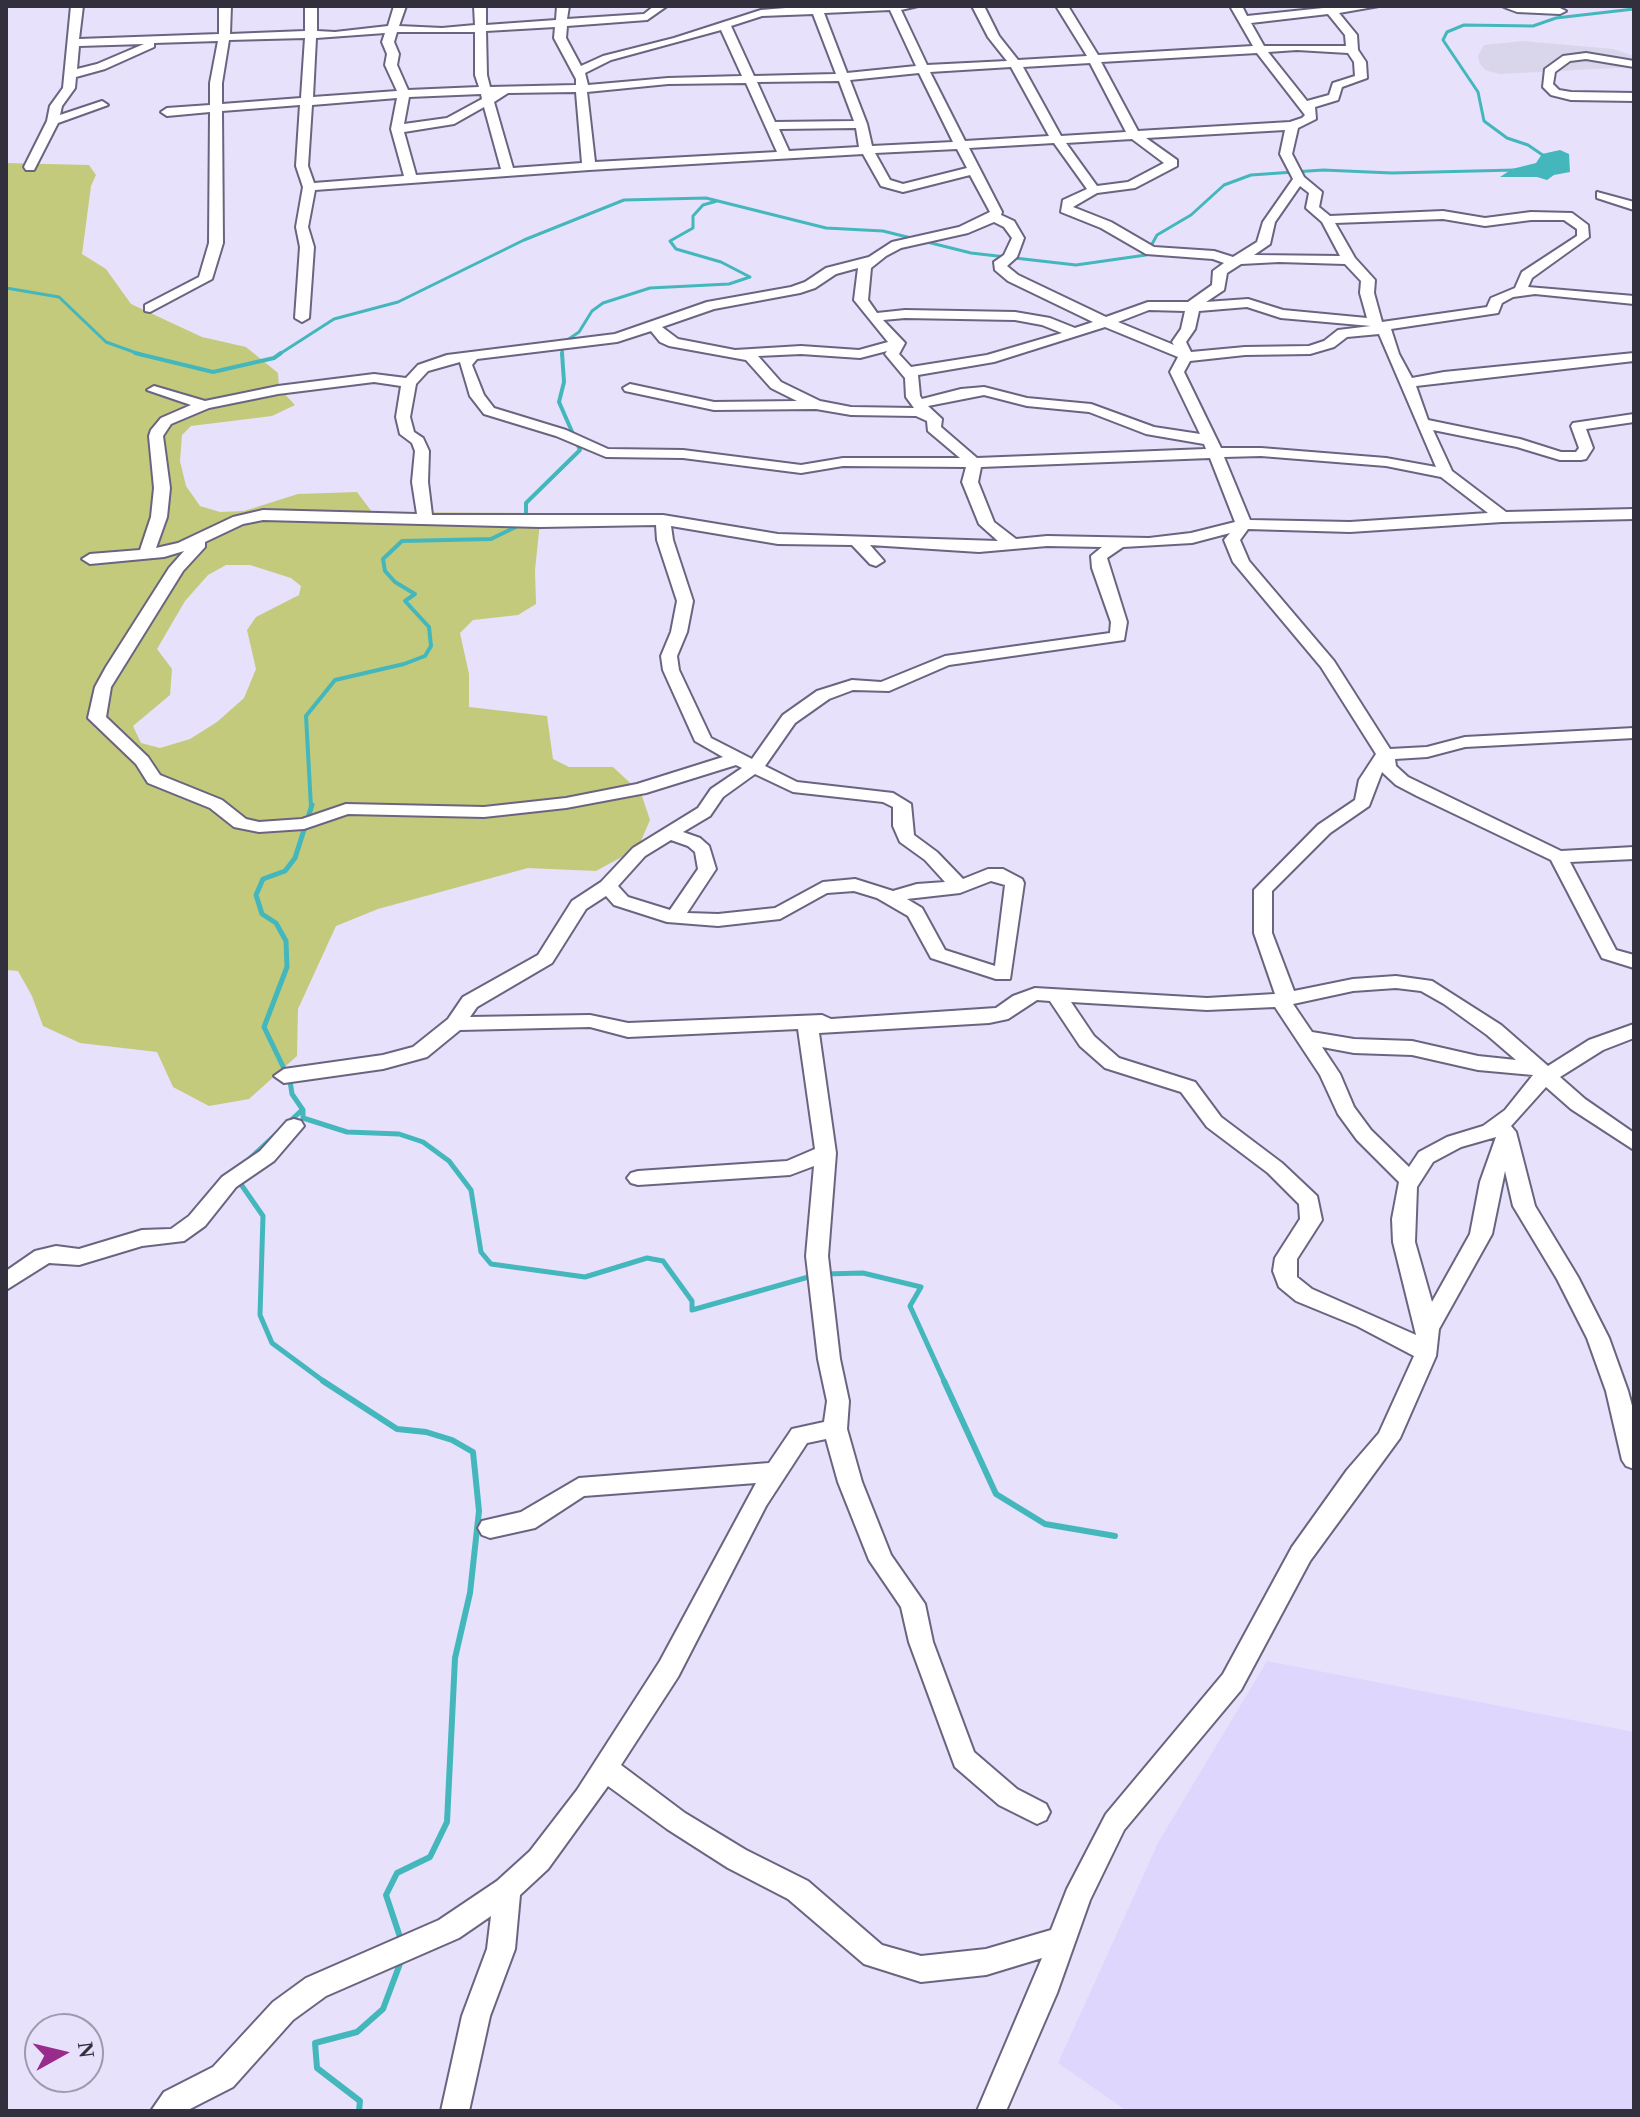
<!DOCTYPE html>
<html>
<head>
<meta charset="utf-8">
<style>
  body { margin:0 }
  #map { position:relative; width:1640px; height:2117px; overflow:hidden; background:#e7e1fb; font-family:"Times New Roman",serif }
  canvas { display:block }
  .frame { position:absolute; inset:0; border:8px solid #33303d; pointer-events:none }
  .north { position:absolute; left:24px; top:2013px; width:80px; height:80px; box-sizing:border-box; background:#e7e1fb; border:2px solid #9f9aaf; border-radius:50%; rotate:82deg; font-size:22px; font-weight:700; line-height:32px; text-align:center; color:#33303d }
  .north::after { content:''; display:block; margin:auto; width:28px; height:36px; background:#992b8b; clip-path:polygon(50% 0,100% 100%,50% 72%,0 100%) }
</style>
</head>
<body>
<div id="map">
<canvas width="1640" height="2117"></canvas>
<div class="frame"></div>
<div class="north">N</div>
</div>
<script>
const g = document.querySelector('canvas').getContext('2d');
g.lineJoin = 'round';
function fill(path, color) { g.fillStyle = color; g.fill(path, 'evenodd'); }
const poly = rows => new Path2D(rows.map(r => 'M' + r).join(''));
function stroke(path, color, width, dash) { g.strokeStyle = color; g.lineWidth = width; g.lineCap = dash ? 'butt' : 'round'; g.setLineDash(dash || []); g.stroke(path); }
fill(poly([
  [1267,1661,1634,1732,1634,2111,1127,2111,1058,2063,1159,1841]
]), '#dfd6fd');
fill(poly([
  [1523,41,1613,49,1634,56,1634,67,1500,74,1485,70,1480,64,1478,56,1484,45]
]), '#d9d5ea');
fill(poly([
  [6,163,89,165,96,175,91,186,82,254,106,269,131,304,202,337,246,347,278,373,279,388,295,405,272,416,191,426,182,435,180,461,186,486,200,506,220,512,244,511,298,494,357,492,372,512,541,513,535,570,536,604,518,615,473,620,460,633,469,674,469,707,547,716,553,759,569,767,613,767,641,793,650,820,638,848,596,871,528,868,378,909,336,926,298,1009,297,1056,249,1099,209,1106,173,1087,157,1052,80,1043,43,1026,32,996,18,971,6,970],
  [226,565,250,565,291,578,301,586,299,595,256,617,247,630,256,669,244,698,217,722,190,739,160,748,141,743,133,726,170,695,172,669,157,649,185,601,208,575]
]), '#c3ca7c');
fill(poly([
  [1560,150,1569,154,1570,172,1554,175,1547,180,1537,177,1500,177,1512,169,1536,163,1542,154]
]), '#44b7bd');
stroke(poly([
  [1547,158,1528,145,1507,138,1484,121,1478,92,1443,40,1447,32,1464,25,1533,26,1556,18,1634,9],
  [6,288,59,297,106,342,142,355],
  [278,355,334,319,398,302,524,240,624,200,706,198,826,228,883,231,971,253,1076,265,1146,255,1157,235,1191,215,1224,185,1251,175,1323,170,1392,173,1516,170],
  [562,355,563,343,579,332,592,311,603,303,650,288,729,284,750,277,721,262,676,249,670,241,693,228,693,216,703,205,717,201]
]), '#44b7bd', 3);
stroke(poly([
  [135,353,213,372,274,358,281,353],
  [311,807,306,716,335,680,404,664,425,656,431,646,429,627,405,601,415,594,395,582,385,571,383,559,402,541,491,539,526,522,526,503,580,450,559,402,564,382,562,353]
]), '#44b7bd', 4);
stroke(poly([
  [312,805,295,858,285,871,263,879,256,895,262,914,276,923,286,941,287,967,264,1027,290,1081,292,1094,303,1110,303,1118,347,1132,399,1134,423,1142,449,1161,471,1190,481,1252,491,1264,585,1277,647,1258,663,1261,692,1301,692,1310,812,1276],
  [245,1163,302,1110],
  [238,1180,263,1216,260,1315,272,1343,326,1383],
  [825,1274,863,1273,921,1287,910,1306,945,1383]
]), '#44b7bd', 5);
stroke(poly([
  [323,1381,397,1429,426,1432,452,1440,473,1452,479,1511,470,1593,455,1658,447,1822,430,1857,397,1873,386,1895,402,1943],
  [944,1381,996,1494,1045,1524,1115,1536],
  [359,2111,360,2101,317,2068,315,2043,357,2032,383,2009,401,1961]
]), '#44b7bd', 6);
const minor = poly([
  [71,6,83,6,79,39,219,34,219,6,231,6,230,34,305,31,305,6,317,6,317,31,335,32,388,26,394,6,406,6,399,26,442,28,475,25,474,6,486,6,486,25,556,20,557,6,569,6,567,19,644,14,654,6,667,6,647,20,567,26,566,38,581,66,603,56,674,38,761,10,810,6,918,6,901,10,927,65,1007,61,988,37,972,6,984,6,999,36,1018,60,1087,56,1056,6,1068,6,1098,55,1253,46,1230,6,1242,6,1247,16,1323,8,1321,6,1379,6,1339,13,1357,35,1358,50,1366,62,1367,78,1342,87,1338,100,1315,107,1316,119,1298,128,1292,154,1304,177,1322,192,1319,207,1330,216,1443,211,1485,218,1531,212,1572,213,1588,225,1589,237,1532,278,1528,287,1634,296,1634,304,1535,294,1513,297,1502,303,1498,313,1391,329,1399,354,1412,378,1444,372,1634,353,1634,361,1416,386,1428,420,1520,439,1561,452,1576,452,1579,448,1571,426,1573,423,1634,414,1634,422,1586,429,1593,448,1586,459,1581,460,1560,460,1517,447,1433,430,1452,471,1506,512,1634,509,1634,519,1502,522,1350,532,1248,529,1240,540,1249,561,1334,661,1390,749,1427,747,1465,737,1634,728,1634,738,1465,747,1427,757,1395,759,1396,766,1408,777,1561,851,1634,847,1634,859,1570,862,1616,950,1634,955,1634,968,1602,958,1551,860,1417,796,1396,785,1382,772,1369,806,1330,833,1272,891,1272,933,1294,991,1353,979,1396,976,1432,981,1501,1025,1548,1066,1589,1040,1634,1024,1634,1038,1603,1050,1560,1077,1585,1099,1634,1133,1634,1150,1571,1109,1546,1087,1511,1126,1516,1132,1535,1206,1578,1277,1609,1338,1628,1391,1634,1413,1634,1469,1626,1466,1622,1460,1606,1391,1587,1338,1557,1279,1513,1206,1505,1171,1492,1234,1439,1329,1436,1356,1400,1438,1310,1561,1241,1690,1124,1830,1090,1900,1057,1993,1006,2111,977,2111,1042,1958,986,1975,921,1982,864,1964,788,1899,728,1868,667,1829,608,1786,548,1869,520,1895,515,1949,490,2016,469,2111,441,2111,462,2016,487,1949,491,1916,459,1938,326,1996,293,2020,233,2087,186,2111,151,2111,164,2092,213,2067,273,2002,306,1978,439,1920,497,1881,530,1851,577,1790,660,1661,756,1483,584,1496,535,1528,490,1538,482,1535,478,1528,482,1521,521,1512,579,1478,769,1463,792,1429,824,1422,827,1401,818,1359,806,1256,814,1166,790,1175,638,1185,631,1183,627,1178,631,1173,638,1171,787,1161,815,1149,798,1029,628,1037,590,1027,460,1030,427,1057,383,1069,284,1083,274,1076,284,1069,383,1055,413,1047,448,1019,463,997,538,955,572,901,601,882,633,848,698,808,711,789,742,768,736,765,646,793,566,808,484,817,348,814,304,829,259,832,234,827,210,808,148,783,136,764,88,718,95,687,106,667,169,568,184,551,164,557,90,564,82,559,90,554,140,550,151,517,154,488,149,436,151,430,161,418,191,405,147,390,154,386,205,401,278,386,374,374,406,378,418,365,447,355,615,334,707,302,791,287,805,282,826,268,869,257,892,242,959,227,990,212,970,175,903,192,881,186,863,154,589,170,315,190,308,227,314,247,309,318,302,322,295,318,300,247,296,227,303,187,296,166,300,105,222,111,223,243,212,279,150,312,145,311,145,305,199,277,209,243,210,112,167,116,161,112,167,108,210,105,210,83,218,41,154,43,154,47,105,69,76,77,75,88,62,106,60,115,102,101,108,105,58,123,34,170,26,170,24,167,47,121,50,106,63,88,71,6],
  [890,10,916,66,847,73,824,13,890,10],
  [813,14,836,74,754,76,731,26,762,16,813,14],
  [1328,14,1345,35,1346,46,1264,46,1251,23,1328,14],
  [555,27,554,38,576,79,576,85,490,87,487,75,486,31,555,27],
  [721,30,742,76,668,78,588,85,585,73,611,60,721,30],
  [397,32,475,32,475,75,479,87,408,90,397,65,399,54,394,42,397,32],
  [385,33,382,42,387,54,385,65,397,91,313,97,316,38,385,33],
  [305,38,301,98,222,104,222,83,229,40,305,38],
  [144,44,97,64,77,69,79,46,144,44],
  [1297,50,1348,53,1354,62,1355,76,1333,83,1329,95,1307,101,1268,52,1297,50],
  [1257,53,1305,115,1302,118,1290,122,1138,131,1101,62,1257,53],
  [1090,63,1126,132,1061,136,1023,67,1090,63],
  [1011,67,1049,136,965,141,930,72,1011,67],
  [919,73,953,142,872,146,867,124,850,80,919,73],
  [839,81,854,121,775,122,757,82,839,81],
  [746,83,777,152,595,162,587,92,668,84,746,83],
  [576,92,582,163,513,168,494,102,508,93,576,92],
  [481,94,482,99,447,118,404,124,409,97,481,94],
  [397,98,391,129,404,176,314,183,308,166,312,105,397,98],
  [484,107,501,169,416,175,404,132,454,124,484,107],
  [856,128,859,147,789,151,779,129,856,128],
  [1285,130,1280,154,1293,179,1263,222,1257,242,1233,257,1214,251,1154,247,1111,222,1073,207,1097,193,1135,188,1177,166,1177,160,1146,138,1285,130],
  [1132,139,1164,163,1128,182,1097,186,1066,143,1132,139],
  [1054,143,1087,189,1063,200,1061,212,1101,228,1146,254,1213,259,1224,263,1213,271,1212,285,1188,302,1148,302,1106,317,1018,275,1007,266,1017,257,1024,238,1014,221,1001,215,1002,212,969,148,1054,143],
  [957,149,967,168,903,184,890,180,875,153,957,149],
  [1300,186,1309,193,1306,208,1322,222,1340,256,1254,255,1270,244,1275,222,1300,186],
  [1443,219,1485,226,1531,220,1564,220,1577,229,1577,236,1522,272,1515,288,1491,298,1487,307,1382,322,1374,293,1375,280,1355,258,1335,223,1443,219],
  [994,222,1004,227,1012,238,1004,255,994,262,995,270,1008,281,1093,322,1075,328,1050,318,1015,312,905,310,877,313,868,300,871,268,886,256,901,248,968,233,994,222],
  [1279,262,1345,264,1361,281,1360,293,1367,318,1283,310,1248,299,1206,302,1224,290,1227,273,1241,264,1279,262],
  [858,268,854,300,888,342,859,350,801,346,735,350,678,339,662,327,714,309,800,293,815,288,836,274,858,268],
  [1247,307,1281,318,1371,326,1338,330,1324,341,1309,346,1245,347,1191,352,1186,342,1195,329,1199,311,1247,307],
  [1149,310,1185,311,1181,329,1172,342,1174,345,1118,322,1149,310],
  [905,318,1015,320,1042,325,1062,333,987,355,911,367,899,354,905,343,883,320,905,318],
  [1105,327,1178,357,1170,372,1200,434,1154,427,1091,404,1027,398,984,387,961,389,922,399,920,396,918,375,994,362,1105,327],
  [651,331,660,342,669,346,746,360,771,388,797,401,714,402,630,384,623,388,625,391,714,410,816,409,851,415,916,416,927,421,928,431,960,458,843,458,801,465,683,450,608,449,566,430,494,408,484,395,472,365,477,359,617,342,651,331],
  [1379,334,1436,467,1386,458,1261,448,1221,448,1184,372,1190,361,1245,355,1310,354,1334,347,1347,337,1379,334],
  [887,351,885,354,905,378,906,397,914,408,851,407,820,401,781,382,758,356,801,354,860,358,887,351],
  [460,362,470,396,484,414,556,436,606,457,683,458,801,473,843,466,966,467,962,482,979,524,998,541,778,534,663,515,432,515,428,482,429,451,423,438,414,432,410,417,416,384,428,371,460,362],
  [374,382,401,386,396,417,400,434,412,443,415,451,412,482,417,514,263,510,233,517,178,543,156,548,167,517,170,488,163,436,171,424,209,408,278,394,374,382],
  [984,395,1027,406,1089,412,1146,434,1204,444,1206,449,977,458,941,427,942,419,928,406,984,395],
  [1261,456,1386,466,1441,477,1488,513,1350,522,1250,520,1224,457,1261,456],
  [1210,458,1235,522,1191,533,1149,538,1047,536,1016,539,994,522,978,482,981,467,1210,458],
  [263,520,540,527,656,525,657,540,677,601,671,632,661,656,663,670,695,741,723,757,637,784,566,798,484,807,346,804,302,819,259,822,246,819,222,800,160,775,148,757,106,717,111,687,183,571,205,547,205,542,243,524,263,520],
  [671,526,778,544,852,545,870,564,876,566,884,561,870,545,979,552,1047,546,1102,547,1091,556,1092,568,1111,622,1110,633,945,656,881,682,852,680,817,691,783,715,752,759,711,738,679,670,677,656,687,632,693,601,673,540,671,526],
  [1230,533,1224,540,1233,562,1321,667,1376,754,1359,780,1355,800,1318,825,1254,890,1254,933,1275,994,1207,998,1035,988,1013,996,996,1008,831,1019,822,1015,628,1023,590,1015,470,1017,477,1007,552,963,586,909,606,896,614,905,667,922,718,926,780,919,827,893,854,891,877,898,908,916,931,958,996,979,1010,979,1024,883,1022,879,1003,869,988,869,963,879,937,852,914,835,911,804,893,793,797,782,765,766,795,723,829,699,853,690,889,691,949,665,1124,640,1127,622,1107,558,1123,547,1192,543,1230,533],
  [755,774,793,792,883,802,893,807,893,826,900,842,925,860,945,882,917,884,893,891,855,879,823,882,775,908,718,914,687,913,716,869,709,846,700,838,683,832,710,816,723,797,755,774],
  [671,840,688,846,695,852,698,869,670,910,628,897,618,886,645,856,671,840],
  [991,881,1005,885,995,966,945,950,922,908,907,899,960,893,991,881],
  [1396,988,1421,991,1444,1004,1487,1035,1516,1060,1478,1056,1412,1041,1354,1039,1312,1032,1293,1004,1353,991,1396,988],
  [1037,1000,1050,1001,1080,1046,1105,1068,1181,1092,1207,1127,1268,1173,1299,1204,1300,1219,1275,1258,1273,1271,1279,1287,1296,1301,1357,1326,1414,1356,1379,1433,1347,1470,1292,1547,1223,1674,1106,1814,1067,1889,1051,1930,986,1949,921,1956,882,1945,808,1881,746,1850,685,1813,621,1765,678,1677,766,1506,807,1443,826,1439,838,1482,869,1560,901,1607,909,1642,955,1767,999,1805,1037,1824,1046,1820,1050,1812,1046,1804,1017,1789,974,1752,933,1642,925,1604,891,1555,862,1482,847,1429,849,1401,840,1359,828,1256,836,1153,819,1033,989,1023,1008,1019,1037,1000],
  [1071,1002,1207,1010,1275,1007,1320,1075,1338,1114,1357,1140,1399,1182,1392,1219,1393,1242,1416,1335,1312,1289,1297,1277,1297,1259,1322,1220,1317,1196,1282,1163,1221,1117,1195,1082,1119,1058,1094,1036,1071,1002],
  [1322,1047,1354,1053,1412,1055,1478,1070,1533,1075,1505,1110,1483,1126,1447,1137,1419,1152,1409,1167,1371,1130,1354,1107,1340,1074,1322,1047],
  [1496,1137,1480,1182,1470,1234,1432,1302,1415,1242,1417,1187,1433,1162,1461,1147,1496,1137],
  [1501,6,1560,8,1566,11,1560,14,1517,12,1501,6],
  [1586,53,1634,61,1634,67,1586,59,1570,61,1555,72,1553,84,1559,90,1571,92,1634,93,1634,101,1571,100,1551,95,1543,87,1545,69,1563,56,1586,53],
  [1597,192,1634,202,1634,210,1597,198,1597,192],
  [294,1119,301,1121,304,1126,274,1161,236,1187,205,1226,184,1241,142,1246,79,1265,49,1263,6,1290,6,1271,35,1251,56,1246,79,1249,142,1230,171,1229,189,1216,222,1177,260,1151,287,1121,294,1119]
]);
stroke(minor, '#6b6480', 4);
fill(minor, '#fff');
</script>
</body>
</html>
